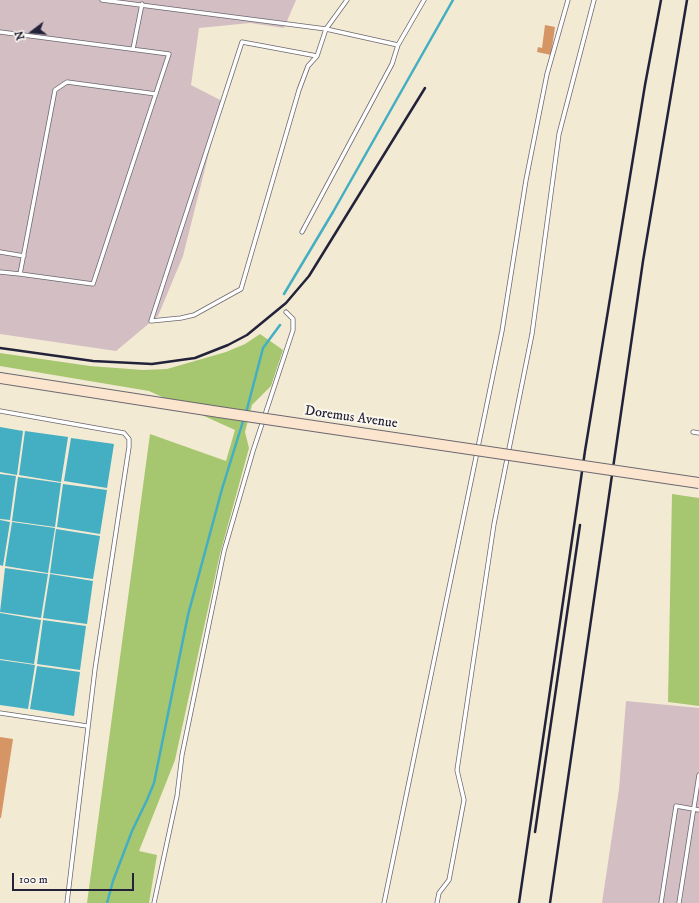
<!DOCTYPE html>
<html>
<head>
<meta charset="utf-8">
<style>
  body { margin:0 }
  #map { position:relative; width:699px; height:903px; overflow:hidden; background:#f3ead3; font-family:"IM FELL DW Pica",serif }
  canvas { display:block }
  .north { position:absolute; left:12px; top:12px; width:40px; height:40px; -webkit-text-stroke:3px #fbf7ec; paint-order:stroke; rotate:254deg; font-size:11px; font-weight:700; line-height:16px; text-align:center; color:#22223b }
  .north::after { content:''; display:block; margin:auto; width:14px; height:18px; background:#22223b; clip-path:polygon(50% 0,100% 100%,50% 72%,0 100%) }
  .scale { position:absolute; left:12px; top:873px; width:122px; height:18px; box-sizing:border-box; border:2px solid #22223b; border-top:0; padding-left:5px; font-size:12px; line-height:14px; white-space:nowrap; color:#22223b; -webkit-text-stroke:3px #fbf7ec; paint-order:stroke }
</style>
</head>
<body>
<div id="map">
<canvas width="699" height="903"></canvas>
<div class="north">N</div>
<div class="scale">100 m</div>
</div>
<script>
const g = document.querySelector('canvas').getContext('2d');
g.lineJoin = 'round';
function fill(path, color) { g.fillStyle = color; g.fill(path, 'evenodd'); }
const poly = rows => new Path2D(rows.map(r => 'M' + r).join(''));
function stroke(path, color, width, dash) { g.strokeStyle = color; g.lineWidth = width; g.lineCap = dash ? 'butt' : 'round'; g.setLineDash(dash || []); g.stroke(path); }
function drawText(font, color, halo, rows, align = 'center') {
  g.font = font + ' "IM FELL DW Pica",serif'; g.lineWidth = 4; g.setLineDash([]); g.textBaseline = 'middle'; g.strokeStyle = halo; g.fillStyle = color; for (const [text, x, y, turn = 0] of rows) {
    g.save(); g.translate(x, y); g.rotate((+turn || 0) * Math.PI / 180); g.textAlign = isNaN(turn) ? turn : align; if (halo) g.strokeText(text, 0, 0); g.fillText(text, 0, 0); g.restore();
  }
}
fill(poly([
  [0,0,296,0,284,28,250,23,199,28,191,85,222,101,183,256,158,316,116,351,0,334],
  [626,701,699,708,699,903,602,903,619,789]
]), '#d2bec3');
fill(poly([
  [260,334,283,350,271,386,252,405,245,432,249,448,220,554,175,760,139,851,157,855,149,903,87,903,150,434,226,461,235,430,149,391,0,366,0,353,90,366,143,370,167,369,226,352,245,344],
  [672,494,699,498,699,706,668,702]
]), '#a6c76f');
fill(poly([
  [0,427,23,431,17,475,0,472],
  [25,431,68,437,61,482,19,475],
  [71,438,114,444,107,488,64,481],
  [0,474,16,476,10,520,0,519],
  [18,477,61,483,55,527,12,521],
  [63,484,107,490,100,534,57,527],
  [0,520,10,522,3,566,0,565],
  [12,522,55,528,48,573,5,566],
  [56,529,100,536,93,579,50,573],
  [5,568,48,574,41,618,0,612],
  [50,574,93,581,87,624,43,618],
  [0,613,41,620,34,664,0,659],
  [43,620,86,626,80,670,37,664],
  [0,660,35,665,28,709,0,705],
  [37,666,80,672,74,716,30,709]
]), '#44aec3');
stroke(poly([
  [284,294,333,212,453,0],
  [246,413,263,348,280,325],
  [107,903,113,881,132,831,147,800,154,783,188,615,222,489,244,418]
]), '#44aec3', 2.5);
fill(poly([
  [545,25,555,27,551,55,537,52,538,47,542,48],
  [0,737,13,739,1,818,0,818]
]), '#d59565');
const service = poly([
  [102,0,326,29,347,0],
  [0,32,169,54,161,78,93,284,20,274,55,90,67,82,156,94],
  [398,45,424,0],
  [133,49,142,4],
  [302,232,392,64,398,45,326,29,317,56,308,66,299,90,241,289,194,315,181,318,151,321,242,42,317,56],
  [0,252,24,256],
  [0,272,20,274],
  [0,411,124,433,129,439,129,447,95,669,67,903],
  [693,432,699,433],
  [0,713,87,726],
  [154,903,177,796,182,755,224,551,253,451,293,330,293,319,286,312],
  [384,903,502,331,526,180,547,74,568,0],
  [437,903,439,893,449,880,464,800,457,770,494,524,532,334,559,134,594,0],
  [661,903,676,806,699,810],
  [679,903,699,775]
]);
const secondary = poly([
  [0,378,219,412]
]);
stroke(service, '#6b6870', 5);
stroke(secondary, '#6b6870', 12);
stroke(service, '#fff', 3.5);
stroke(secondary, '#fbe5cf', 10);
stroke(poly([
  [0,348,93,361,152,364,195,358,228,345,247,335,286,303,309,276,425,88],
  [535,832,580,525],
  [519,903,585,451,645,85,661,0],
  [550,903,643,261,687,0]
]), '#22223b', 2.5);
const secondaryBridge = poly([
  [219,412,699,483]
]);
stroke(secondaryBridge, '#6b6870', 12, []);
stroke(secondaryBridge, '#fbe5cf', 10);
drawText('14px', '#22223b', '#fbf7ec', [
  ["Doremus Avenue",351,418,8]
]);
</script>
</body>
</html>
